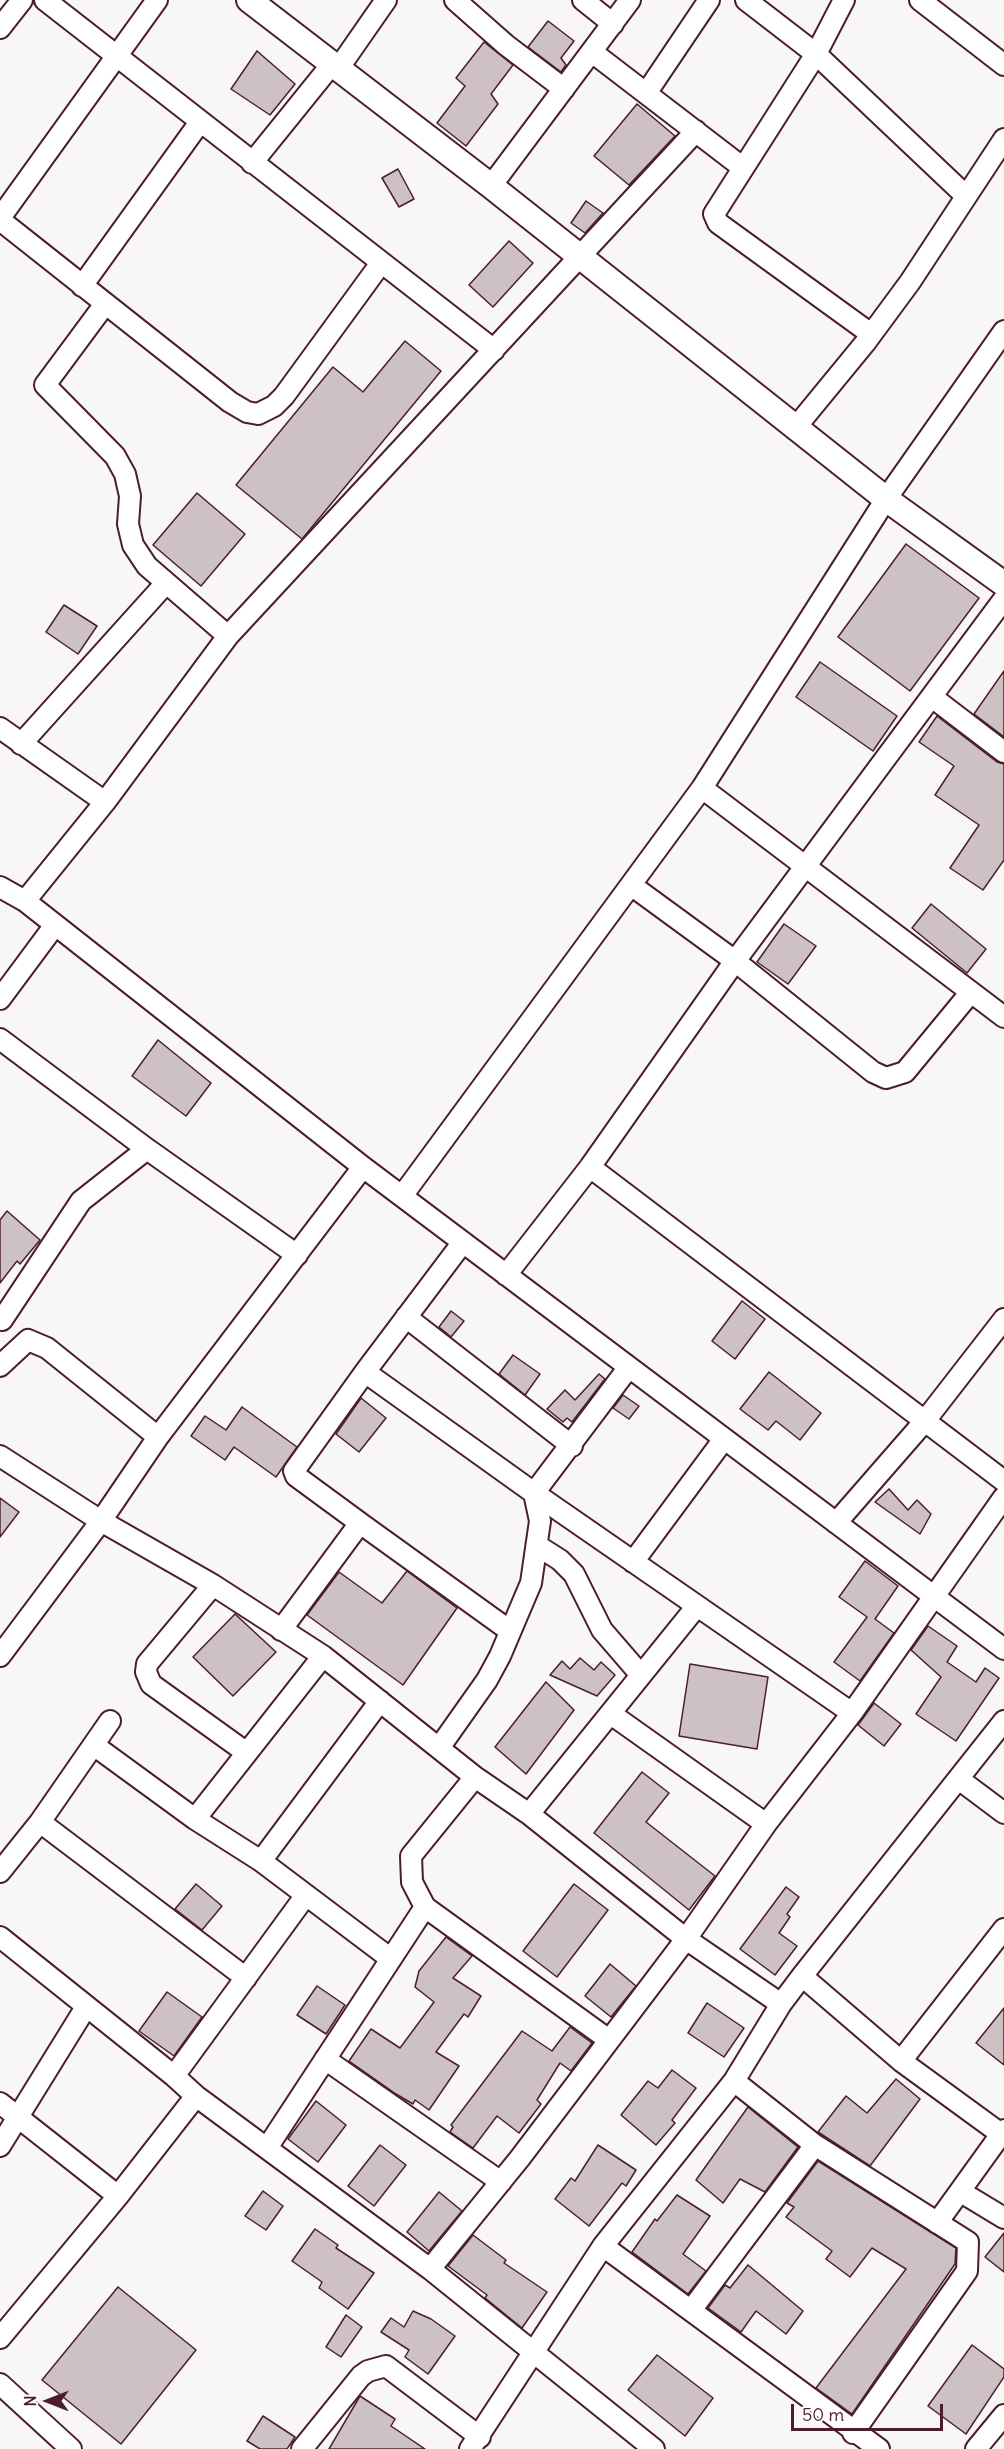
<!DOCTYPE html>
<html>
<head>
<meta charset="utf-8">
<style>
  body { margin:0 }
  #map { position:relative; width:1004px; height:2449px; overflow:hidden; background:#f8f6f7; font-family:Delius,sans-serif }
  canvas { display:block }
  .north { position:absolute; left:18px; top:2371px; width:60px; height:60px; -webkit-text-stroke:4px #fff; paint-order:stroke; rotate:270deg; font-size:16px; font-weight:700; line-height:24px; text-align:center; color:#4a1f2b }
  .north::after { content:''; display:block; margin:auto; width:21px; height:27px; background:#4a1f2b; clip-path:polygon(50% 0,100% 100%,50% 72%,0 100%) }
  .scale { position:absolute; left:791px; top:2404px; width:152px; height:27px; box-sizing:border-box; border:3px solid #4a1f2b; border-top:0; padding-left:8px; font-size:18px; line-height:21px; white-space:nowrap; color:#4a1f2b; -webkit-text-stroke:4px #fff; paint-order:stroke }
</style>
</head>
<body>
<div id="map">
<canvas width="1004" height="2449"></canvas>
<div class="north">N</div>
<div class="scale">50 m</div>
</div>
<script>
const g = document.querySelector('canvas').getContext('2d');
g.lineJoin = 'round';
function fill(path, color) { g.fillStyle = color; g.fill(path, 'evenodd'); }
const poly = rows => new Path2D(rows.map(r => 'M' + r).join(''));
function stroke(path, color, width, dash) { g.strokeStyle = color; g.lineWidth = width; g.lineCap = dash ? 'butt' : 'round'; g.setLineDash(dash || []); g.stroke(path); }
const building = poly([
  [548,21,574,41,561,58,566,65,561,72,528,47,548,21],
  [484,42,513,65,491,94,498,104,466,146,437,123,465,86,456,78,484,42],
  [257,51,295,84,270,115,231,89,257,51],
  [637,104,675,136,629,185,594,156,637,104],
  [398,169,414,199,399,207,382,178,398,169],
  [586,201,603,213,585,233,571,223,586,201],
  [509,241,533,263,493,307,469,285,509,241],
  [405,341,441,371,302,539,236,485,333,367,363,392,405,341],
  [197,493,245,534,201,586,153,545,197,493],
  [906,544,979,598,910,691,838,637,906,544],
  [64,605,97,626,78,654,46,632,64,605],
  [820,662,897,716,873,751,796,697,820,662],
  [1004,671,1004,737,974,714,1004,671],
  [937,716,997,762,1004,764,1004,860,983,890,950,868,979,825,935,795,954,766,919,742,937,716],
  [931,904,986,949,967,973,912,928,931,904],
  [784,924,816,946,788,984,757,962,784,924],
  [158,1040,211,1083,186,1116,132,1076,158,1040],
  [7,1211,40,1240,20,1264,17,1261,0,1283,0,1220,7,1211],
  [742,1301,765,1319,735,1359,712,1341,742,1301],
  [451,1311,464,1321,451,1337,439,1327,451,1311],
  [513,1355,540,1374,525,1395,499,1374,513,1355],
  [769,1372,821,1413,800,1440,776,1421,768,1430,740,1409,769,1372],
  [599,1374,605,1379,572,1422,567,1418,563,1422,547,1409,565,1390,575,1400,599,1374],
  [623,1395,639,1406,629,1419,613,1408,623,1395],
  [361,1398,386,1418,359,1452,336,1434,361,1398],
  [242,1407,297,1447,276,1477,234,1447,225,1460,191,1436,205,1416,226,1430,242,1407],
  [889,1489,908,1510,917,1500,931,1514,920,1534,875,1502,889,1489],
  [0,1498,19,1512,0,1537,0,1498],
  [865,1561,898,1586,875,1619,894,1633,860,1681,834,1662,867,1617,839,1597,865,1561],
  [407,1571,457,1608,403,1685,307,1615,339,1572,382,1603,407,1571],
  [235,1614,276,1652,233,1696,193,1657,235,1614],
  [928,1626,957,1646,947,1662,976,1682,985,1668,999,1678,956,1741,916,1714,941,1677,911,1650,928,1626],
  [580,1658,594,1670,601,1662,615,1675,597,1696,550,1675,562,1661,570,1669,580,1658],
  [690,1664,768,1677,757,1749,679,1736,690,1664],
  [546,1682,574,1710,526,1774,495,1747,546,1682],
  [874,1703,901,1724,884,1746,858,1725,874,1703],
  [642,1772,669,1793,646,1822,715,1876,689,1910,594,1833,642,1772],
  [196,1884,222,1906,202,1930,175,1909,196,1884],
  [574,1884,608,1910,557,1977,523,1951,574,1884],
  [786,1887,799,1897,787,1914,790,1917,779,1933,797,1946,775,1975,740,1949,786,1887],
  [446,1937,472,1956,453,1978,481,1996,468,2017,464,2014,436,2052,459,2066,429,2110,415,2100,413,2104,396,2094,349,2061,371,2029,400,2048,434,2002,415,1987,419,1971,446,1937],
  [610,1964,636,1986,611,2017,585,1996,610,1964],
  [317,1986,345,2005,326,2034,297,2015,317,1986],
  [167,1992,202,2017,174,2056,139,2031,167,1992],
  [707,2003,744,2028,724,2057,688,2033,707,2003],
  [1004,2008,1004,2065,976,2043,1004,2008],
  [570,2027,592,2043,571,2071,560,2063,537,2100,541,2104,519,2133,497,2116,473,2148,450,2132,453,2127,451,2125,522,2031,552,2051,570,2027],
  [672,2070,696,2088,672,2120,675,2123,656,2145,621,2115,648,2081,658,2088,672,2070],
  [896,2079,920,2099,870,2166,818,2132,846,2096,867,2113,896,2079],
  [316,2101,346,2125,318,2162,288,2139,316,2101],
  [748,2107,798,2147,765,2192,740,2179,723,2203,696,2180,748,2107],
  [380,2145,406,2165,374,2206,348,2186,380,2145],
  [598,2145,636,2170,626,2186,622,2183,589,2226,555,2199,571,2178,575,2181,598,2145],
  [818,2161,956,2248,955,2264,852,2414,816,2388,906,2269,872,2248,850,2277,826,2259,832,2251,786,2217,794,2207,787,2203,818,2161],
  [263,2191,283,2206,266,2230,245,2216,263,2191],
  [439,2192,462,2211,429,2251,407,2232,439,2192],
  [677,2195,710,2216,683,2254,706,2271,688,2294,632,2252,655,2219,657,2221,677,2195],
  [315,2229,338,2245,336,2248,374,2273,348,2309,319,2288,322,2282,292,2261,315,2229],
  [1004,2233,1004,2272,985,2257,1004,2233],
  [473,2235,506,2260,504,2263,547,2292,522,2328,485,2298,487,2295,448,2266,473,2235],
  [748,2265,803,2311,786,2334,756,2311,741,2332,708,2308,725,2285,730,2288,748,2265],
  [118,2287,196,2350,121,2444,42,2380,118,2287],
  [413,2311,431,2319,455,2336,428,2374,405,2357,409,2350,381,2332,391,2318,404,2327,413,2311],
  [346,2315,362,2327,341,2357,326,2347,346,2315],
  [972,2345,1004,2369,1004,2377,966,2434,928,2406,972,2345],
  [657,2355,713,2398,685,2436,628,2390,657,2355],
  [360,2396,395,2419,391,2426,425,2449,329,2449,360,2396],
  [263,2416,295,2437,287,2449,260,2449,247,2441,263,2416]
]);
fill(building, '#cdc1c4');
stroke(building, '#4a1f2b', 1.5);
const minor = poly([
  [45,0,494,350],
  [455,0,506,45,564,89],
  [583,0,613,24],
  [746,0,816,54,966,196],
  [844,0,816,54,714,214,718,223,871,334],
  [920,0,1004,65],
  [0,28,22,0],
  [592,52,742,167],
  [338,69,386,0],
  [647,92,709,0],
  [252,163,332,64],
  [491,186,630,0],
  [0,218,157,0],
  [0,220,230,402,247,412,258,414,274,406,284,396,381,263],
  [82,286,200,122],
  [105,304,45,385,115,456,125,474,130,496,128,524,133,545,147,566,228,636],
  [796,427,865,343,910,282,1004,139],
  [932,697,1004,752],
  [0,728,105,802],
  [21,744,166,583],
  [702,788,1004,1017],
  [631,885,735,961,873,1072,886,1078,905,1072,971,992],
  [0,887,25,901,363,1167,1004,1649],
  [25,901,105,802,228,636,696,131],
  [0,999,55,925],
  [0,1039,147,1149,297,1255],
  [590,1167,1004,1481],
  [402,1196,702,788,886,499,1004,331],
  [463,1242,365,1372,534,1493,852,1713],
  [506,1275,590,1167,735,961,1004,599],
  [406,1317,572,1446],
  [2,1320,81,1201,147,1149],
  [0,1366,28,1340,47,1348,158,1437],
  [0,1456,101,1521,213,1585,323,1656,475,1777,529,1814,686,1939,781,2004],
  [360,1523,510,1631],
  [836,1523,924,1422,1004,1319],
  [538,1546,560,1560,574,1574,602,1630,640,1674],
  [633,1562,724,1439],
  [213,1585,147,1664,146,1672,151,1684,247,1753],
  [281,1630,360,1523,296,1476,294,1471,365,1372],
  [0,1656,101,1521,158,1437,363,1167],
  [611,1714,766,1824],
  [95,1746,195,1819,261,1861,391,1959],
  [439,1748,487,1680,500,1656,531,1583,540,1521,534,1493,629,1367],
  [475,1777,411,1856,412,1882,425,1907,609,2040],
  [960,1780,1004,1813],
  [529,1814,697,1606],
  [195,1819,323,1656],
  [40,1822,246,1978],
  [261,1861,380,1701],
  [0,1872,40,1822,110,1721],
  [0,1937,174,2076,196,2096,430,2269,654,2449],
  [802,1976,901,2061,1001,2134],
  [325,2059,501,2182],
  [901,2061,1004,1929],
  [174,2076,306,1895],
  [734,2081,815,2145,968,2242,967,2271,853,2433],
  [0,2103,118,2196],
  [0,2146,86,2007],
  [267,2148,425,1907],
  [961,2192,1004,2218],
  [937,2223,1004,2130],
  [603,2246,879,2449],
  [430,2269,520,2158,686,1939,766,1824,852,1713,1004,1497],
  [692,2309,815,2145],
  [0,2338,118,2196,196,2096],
  [0,2384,71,2449],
  [302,2449,361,2376,368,2371,386,2366,480,2437],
  [470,2449,603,2246,734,2081,781,2004,802,1976,1004,1721],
  [976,2449,1004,2415]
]);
const tertiary = poly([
  [249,0,491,186,886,499,1004,584]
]);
stroke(minor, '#4a1f2b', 24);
stroke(tertiary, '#4a1f2b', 28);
stroke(minor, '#fff', 20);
stroke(tertiary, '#fff', 24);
</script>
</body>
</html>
